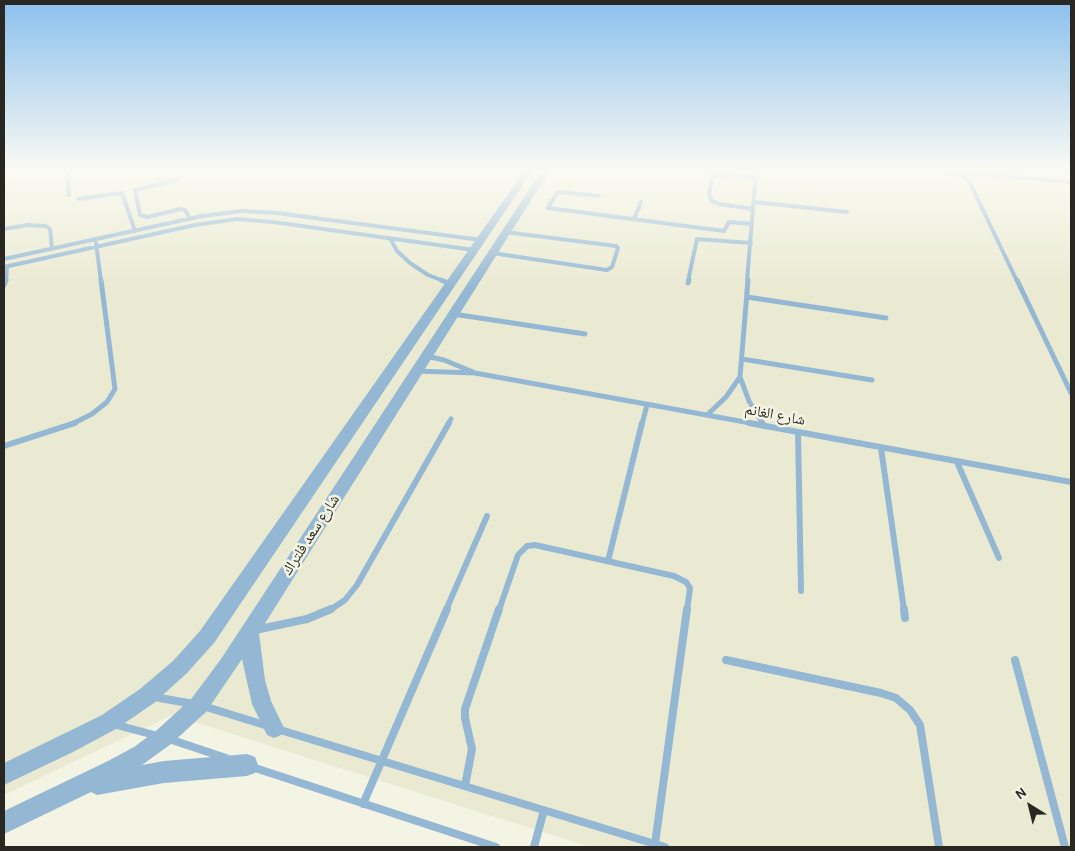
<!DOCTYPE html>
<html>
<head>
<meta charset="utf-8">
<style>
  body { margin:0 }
  #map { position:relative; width:1075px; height:851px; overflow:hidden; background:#f4f4e4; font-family:Karla,sans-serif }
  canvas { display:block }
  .frame { position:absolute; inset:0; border:5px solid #282722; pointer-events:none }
  .north { position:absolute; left:1005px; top:781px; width:50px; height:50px; -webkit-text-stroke:4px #f4f4e4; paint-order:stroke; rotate:324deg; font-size:14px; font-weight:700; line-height:20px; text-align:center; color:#282722 }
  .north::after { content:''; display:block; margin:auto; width:18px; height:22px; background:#282722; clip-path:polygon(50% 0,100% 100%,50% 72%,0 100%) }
</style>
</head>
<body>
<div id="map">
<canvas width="1075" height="851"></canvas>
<div class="frame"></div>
<div class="north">N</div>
</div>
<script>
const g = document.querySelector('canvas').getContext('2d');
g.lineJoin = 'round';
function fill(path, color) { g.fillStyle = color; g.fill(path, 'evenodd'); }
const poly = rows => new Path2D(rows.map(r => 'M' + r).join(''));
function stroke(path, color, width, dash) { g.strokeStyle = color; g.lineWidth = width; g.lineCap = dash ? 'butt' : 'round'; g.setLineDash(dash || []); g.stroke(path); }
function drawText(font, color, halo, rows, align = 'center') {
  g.font = font + ' Karla,"Noto Naskh Arabic",sans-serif'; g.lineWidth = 5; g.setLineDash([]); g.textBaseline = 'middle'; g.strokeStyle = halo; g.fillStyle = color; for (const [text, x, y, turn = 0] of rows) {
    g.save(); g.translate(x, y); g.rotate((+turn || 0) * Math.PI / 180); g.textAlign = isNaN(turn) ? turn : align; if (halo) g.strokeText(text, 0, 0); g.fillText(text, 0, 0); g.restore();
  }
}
fill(poly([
  [4,170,1071,170,1071,847,590,847,172,715,4,795]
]), '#eaead2');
stroke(poly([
  [67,170,69,195],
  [936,170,960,174,969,181,1017,281],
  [956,172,1071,182],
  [178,180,135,190,140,215,147,217,181,209,185,210,190,219],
  [599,196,560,192,557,193,548,208,724,231,729,222,752,224],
  [78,199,122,193,135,231],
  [754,202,847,212],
  [753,209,719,204,712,201,709,194,713,175,755,177],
  [634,219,641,202],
  [4,229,28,225,46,226,50,229,52,248],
  [390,238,397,251,410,263,428,275,444,281],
  [96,243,101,281],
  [492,253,607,270,612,267,618,248,616,246,505,232],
  [4,259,202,216,241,211,277,213,481,240],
  [4,267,195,225,237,219,273,222,474,250],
  [6,281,7,266],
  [688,281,697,239,751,243],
  [747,281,756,170]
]), '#94b8d3', 4);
stroke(poly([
  [441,280,451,284],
  [748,280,740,377,749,401,763,424],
  [1017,280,1071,393],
  [688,283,689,280],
  [4,285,6,280],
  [747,297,886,318],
  [453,314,585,334],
  [426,356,444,360,473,372],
  [742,359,872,380],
  [416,371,475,373,756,424],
  [707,415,726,397,740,377],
  [72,424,92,414,107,402,115,389,101,280],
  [448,424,451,419],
  [642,424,647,405]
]), '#94b8d3', 5);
stroke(poly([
  [749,423,1071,482],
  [762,423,764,426],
  [798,432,801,591],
  [4,446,75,423],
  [881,448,904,610],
  [957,462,999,558],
  [608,561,642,423],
  [330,610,345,600,357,585,449,423],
  [446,610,487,516],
  [499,610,518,555,527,546,535,545,674,576,686,582,690,588,687,610]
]), '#94b8d3', 6);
stroke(poly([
  [904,609,905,618],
  [255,630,307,619,331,609],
  [726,660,881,693,896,698,910,710,920,725,939,847],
  [1015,660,1065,847],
  [154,697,194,704],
  [203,706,268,726],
  [113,724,158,736],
  [277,729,665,847],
  [169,739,226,758],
  [249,766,496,847],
  [465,786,472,749,465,718,465,709,499,609],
  [363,804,447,609],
  [655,844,687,609],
  [534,847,544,810]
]), '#94b8d3', 8);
fill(poly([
  [525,170,533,170,214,643,187,673,154,703,116,729,73,752,4,785,4,763,102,715,140,689,173,661,200,631,525,170],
  [542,170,550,170,259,633,265,680,271,701,284,728,281,735,274,738,267,735,252,704,242,659,206,712,171,744,142,765,164,761,247,754,255,757,258,765,255,773,247,776,164,783,97,795,91,792,4,834,4,811,108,761,134,747,157,730,192,698,221,659,542,170]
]), '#94b8d3');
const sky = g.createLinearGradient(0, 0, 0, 289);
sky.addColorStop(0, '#8bc0ee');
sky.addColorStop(0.59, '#fafaf3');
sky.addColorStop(1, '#fafaf300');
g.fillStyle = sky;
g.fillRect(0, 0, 1075, 289);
drawText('15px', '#282722', '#f4f4e4', [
  ["شارع الغانم",775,415,11],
  ["شارع سعد فلتراك",311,535,-57]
]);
</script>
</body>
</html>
